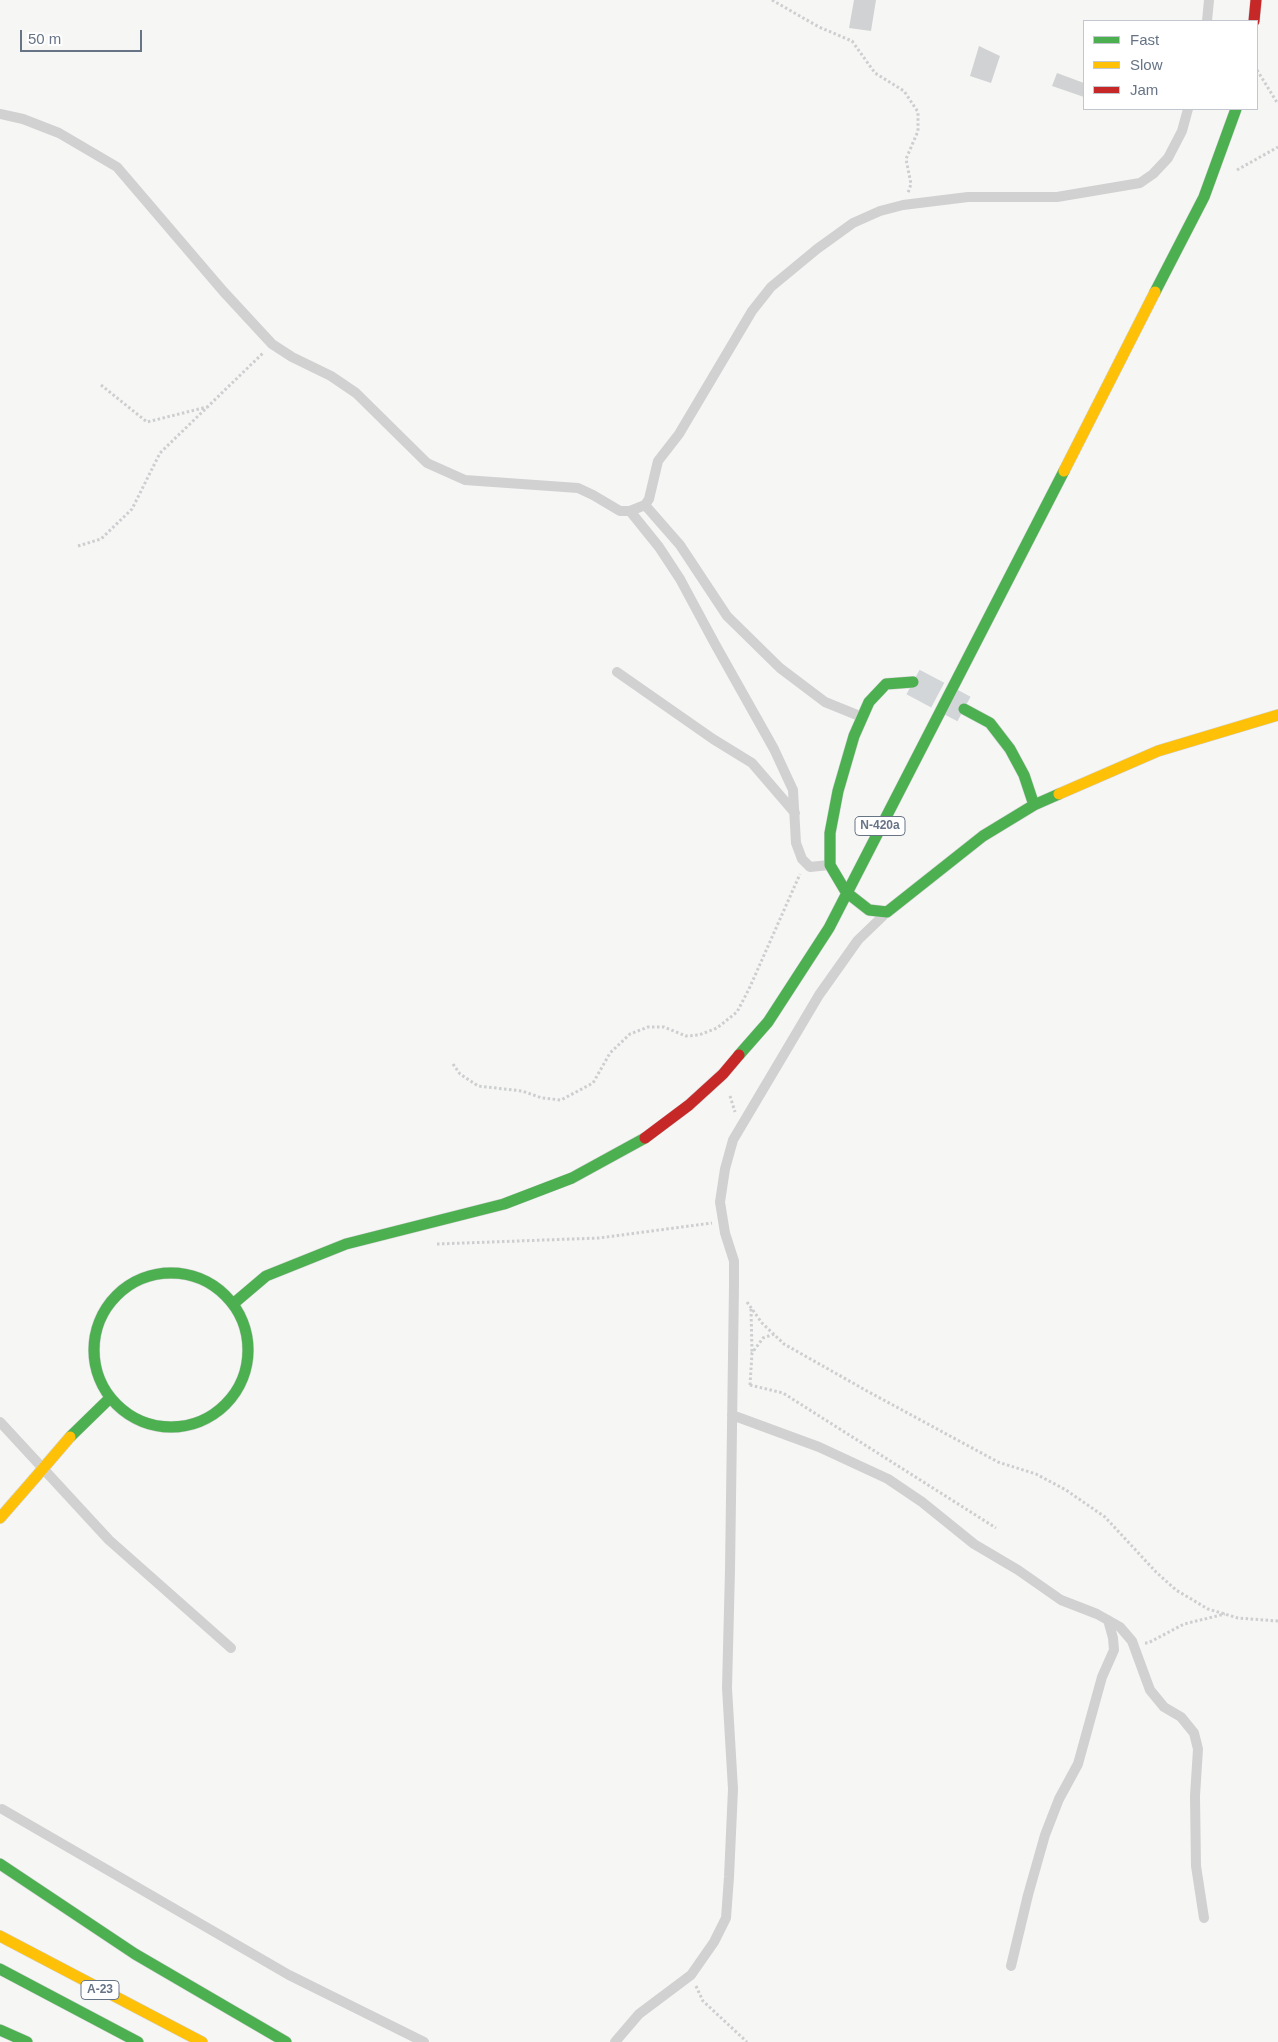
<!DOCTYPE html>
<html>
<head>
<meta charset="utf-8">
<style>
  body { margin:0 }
  #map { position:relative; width:1278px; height:2042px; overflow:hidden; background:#f6f6f5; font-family:Helvetica,sans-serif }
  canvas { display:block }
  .legend { position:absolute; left:1083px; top:20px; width:175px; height:90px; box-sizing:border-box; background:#fff; border:1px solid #c2c7cf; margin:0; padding:6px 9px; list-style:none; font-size:15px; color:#667486 }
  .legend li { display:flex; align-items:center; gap:10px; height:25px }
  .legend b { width:25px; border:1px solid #c2c7cf }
  .scale { position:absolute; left:20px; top:30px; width:122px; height:22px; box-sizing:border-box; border:2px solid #667486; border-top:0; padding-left:6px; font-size:15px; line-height:18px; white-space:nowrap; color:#667486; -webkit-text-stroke:4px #fff; paint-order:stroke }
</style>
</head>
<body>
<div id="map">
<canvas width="1278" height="2042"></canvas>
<ul class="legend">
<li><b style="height:6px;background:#4caf50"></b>Fast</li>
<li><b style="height:6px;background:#ffc107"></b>Slow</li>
<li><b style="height:6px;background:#c62828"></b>Jam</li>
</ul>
<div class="scale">50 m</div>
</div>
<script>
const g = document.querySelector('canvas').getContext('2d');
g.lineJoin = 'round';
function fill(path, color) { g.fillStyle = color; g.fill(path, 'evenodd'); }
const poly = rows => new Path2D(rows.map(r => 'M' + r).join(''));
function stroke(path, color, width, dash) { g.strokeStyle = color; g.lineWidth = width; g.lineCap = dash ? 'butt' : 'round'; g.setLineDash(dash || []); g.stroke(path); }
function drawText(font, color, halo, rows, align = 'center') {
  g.font = font + ' Helvetica,sans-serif'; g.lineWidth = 5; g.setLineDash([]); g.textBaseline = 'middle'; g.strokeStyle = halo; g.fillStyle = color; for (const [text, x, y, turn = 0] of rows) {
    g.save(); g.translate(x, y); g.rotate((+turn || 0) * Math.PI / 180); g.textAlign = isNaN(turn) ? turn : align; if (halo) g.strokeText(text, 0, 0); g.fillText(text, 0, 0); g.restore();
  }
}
fill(poly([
  [854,0,876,0,871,31,849,28],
  [979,46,1000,56,991,83,970,76],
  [1057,73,1084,83,1084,97,1052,86]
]), '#d1d2d3');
stroke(poly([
  [913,682,964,709]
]), '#d2d6d9', 28, [28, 14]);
const fast = poly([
  [1155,292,1204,197,1236,109],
  [913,682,886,684,869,702,854,736,838,791,830,833,830,865,846,892,869,910,887,912,983,836,1034,805,1059,794],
  [964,709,990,723,1010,749,1024,775,1034,805],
  [739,1055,768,1022,829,928,1064,471],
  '94 1350a77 77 0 1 1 154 0a77 77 0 1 1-154 0Z',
  [233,1304,266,1276,346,1244,504,1204,572,1178,645,1138],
  [70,1437,110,1398],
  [0,1864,135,1954,286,2042],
  [0,1969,138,2042],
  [0,2030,27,2042]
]);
const slow = poly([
  [1064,471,1155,292],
  [1059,794,1158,751,1278,715],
  [0,1518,34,1479],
  [0,1936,202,2042]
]);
const jam = poly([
  [1254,21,1256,0],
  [645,1138,689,1105,723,1074,739,1055]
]);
stroke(fast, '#d2d3d4', 12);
stroke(slow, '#d2d3d4', 12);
stroke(jam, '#d2d3d4', 12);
stroke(poly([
  [772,0,819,27,852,41,875,73,904,91,918,112,918,131,906,159,911,184,908,193],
  [1257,70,1278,104],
  [1237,170,1278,147],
  [101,385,147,422,207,407],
  [78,546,101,539,132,509,160,453,263,353],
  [453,1064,460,1074,478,1086,522,1091,542,1098,561,1100,593,1083,610,1053,630,1034,648,1027,664,1027,686,1036,699,1035,717,1028,737,1012,749,989,800,874],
  [730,1096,735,1112],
  [437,1244,599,1238,712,1223],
  [747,1302,762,1323,784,1344,867,1391,998,1462,1036,1474,1066,1490,1105,1517,1156,1572,1176,1590,1208,1609,1238,1618,1278,1621],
  [751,1309,752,1352],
  [750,1385,783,1393,996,1528],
  [750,1385,752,1353,763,1338,774,1334],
  [1145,1643,1148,1643,1184,1624,1225,1614],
  [696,1986,703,2001,747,2042]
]), '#cdcecf', 3, [2.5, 2.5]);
stroke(poly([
  [1207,21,1209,0],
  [0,114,23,119,59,133,117,167,223,291,272,344,292,357,331,376,356,393,427,463,465,480,578,488,593,495,620,511,630,511,645,505,649,499,658,461,679,434,752,311,771,287,817,249,853,223,880,211,903,205,968,197,1057,197,1140,183,1153,174,1168,158,1182,131,1188,109],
  [645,505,680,545,727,616,780,668,825,702,862,717],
  [630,511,659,547,680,579,715,644,774,749,793,790,796,843,802,859,810,867,829,865],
  [617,672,713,739,752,763,795,813],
  [732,1415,819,1447,888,1479,922,1502,974,1544,1018,1570,1061,1600,1097,1614,1120,1627,1132,1641,1150,1690,1164,1707,1181,1717,1194,1733,1198,1749,1195,1796,1196,1866,1204,1918],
  [0,1422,109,1540,231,1648],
  [2,1809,289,1975,424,2042],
  [1011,1966,1028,1895,1045,1835,1059,1799,1078,1764,1102,1677,1114,1650,1113,1638,1108,1620],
  [615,2042,639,2014,691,1975,714,1942,726,1918,729,1877,733,1789,727,1688,730,1570,734,1285,734,1261,725,1233,720,1202,725,1169,733,1140,819,995,858,940,883,916]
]), '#d1d1d2', 10);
stroke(fast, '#4caf50', 11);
stroke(slow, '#ffc107', 11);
stroke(jam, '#c62828', 11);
const slowBridge = poly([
  [34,1479,70,1437]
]);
stroke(slowBridge, '#d3d4d4', 12, []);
stroke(slowBridge, '#ffc107', 11);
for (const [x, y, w] of [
  [880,826,50],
  [100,1990,38]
]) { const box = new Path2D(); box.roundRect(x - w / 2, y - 9.5, w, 19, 4); g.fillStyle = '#fff'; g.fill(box); stroke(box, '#667486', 1); }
drawText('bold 12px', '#667486', null, [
  ["N-420a",880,826],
  ["A-23",100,1990]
]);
</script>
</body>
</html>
